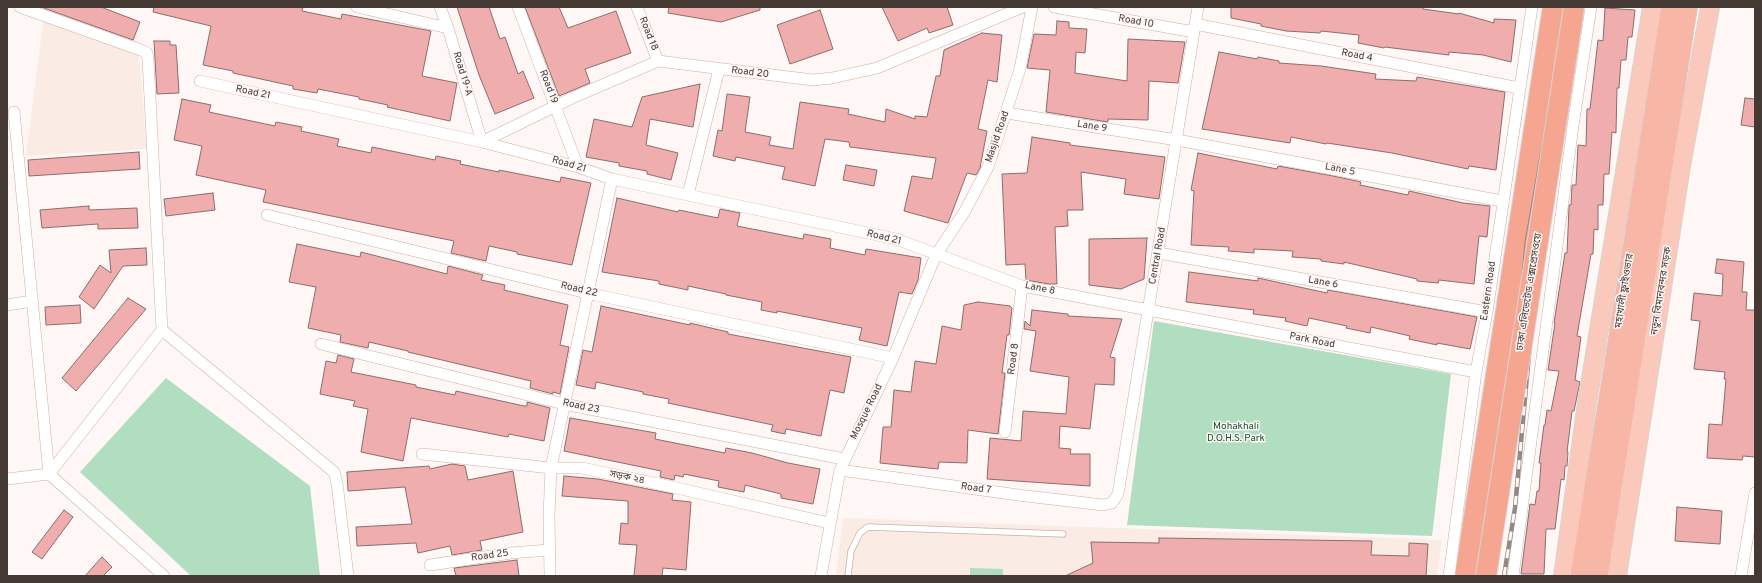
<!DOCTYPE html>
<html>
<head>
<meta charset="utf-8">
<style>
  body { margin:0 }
  #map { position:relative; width:1762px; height:583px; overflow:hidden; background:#fef7f5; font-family:Overpass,sans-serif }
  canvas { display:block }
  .frame { position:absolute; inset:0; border:8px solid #453934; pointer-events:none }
</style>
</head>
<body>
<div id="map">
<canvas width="1762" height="583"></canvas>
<div class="frame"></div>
</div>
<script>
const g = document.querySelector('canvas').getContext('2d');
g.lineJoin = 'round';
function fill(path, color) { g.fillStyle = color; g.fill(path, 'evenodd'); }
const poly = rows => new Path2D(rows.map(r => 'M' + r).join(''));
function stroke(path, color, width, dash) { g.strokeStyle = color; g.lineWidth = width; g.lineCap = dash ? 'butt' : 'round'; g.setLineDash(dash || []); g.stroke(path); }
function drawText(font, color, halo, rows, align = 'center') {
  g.font = font + ' Overpass,"Noto Sans Bengali",sans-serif'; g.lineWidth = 3; g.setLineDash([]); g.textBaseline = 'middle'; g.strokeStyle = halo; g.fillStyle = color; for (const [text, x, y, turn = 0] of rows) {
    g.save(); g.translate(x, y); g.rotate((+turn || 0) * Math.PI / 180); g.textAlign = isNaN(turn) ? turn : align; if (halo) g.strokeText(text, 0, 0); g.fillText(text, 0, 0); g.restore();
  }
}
fill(poly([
  [45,7,136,22,147,149,26,156],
  [843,518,1442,540,1437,576,836,576]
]), '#fbebe5');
fill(poly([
  [1154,321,1451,374,1432,536,1127,525],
  [166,378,310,486,320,576,191,576,80,472],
  [970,568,1003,569,1003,576,970,576]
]), '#b1ddc1');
const building = poly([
  [41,7,101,7,140,22,133,40,41,7],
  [154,7,303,7,302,11,341,19,342,14,431,31,422,76,457,83,450,121,387,107,388,105,359,99,359,97,318,89,317,93,293,89,293,86,233,73,233,71,203,65,211,26,153,12,154,7],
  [457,7,489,7,500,39,505,37,518,74,523,71,534,98,495,114,479,75,457,7],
  [525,7,559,7,568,28,616,11,631,53,585,69,590,83,559,96,525,7],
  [669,7,760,7,760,10,721,22,668,13,669,7],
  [882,7,947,7,953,25,929,33,927,28,898,41,882,7],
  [1231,7,1423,7,1423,9,1459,14,1459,13,1494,23,1494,19,1516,20,1511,62,1483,55,1449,52,1449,55,1385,47,1384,48,1358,43,1359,35,1321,31,1320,33,1286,31,1261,26,1261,24,1231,18,1231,7],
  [1605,8,1635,10,1632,37,1628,37,1626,60,1621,60,1619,88,1617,88,1616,133,1612,132,1609,174,1604,174,1603,205,1598,205,1598,230,1594,229,1593,254,1591,254,1577,336,1581,337,1575,380,1580,382,1574,411,1572,411,1567,452,1568,452,1567,466,1565,466,1564,480,1561,479,1555,529,1546,529,1544,574,1521,574,1530,504,1535,505,1537,491,1539,491,1541,463,1539,463,1544,425,1545,425,1547,410,1551,411,1559,371,1548,370,1555,323,1554,323,1565,253,1567,253,1569,208,1569,205,1571,205,1572,185,1576,185,1578,145,1586,146,1587,109,1590,109,1598,40,1603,41,1605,8],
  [820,10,833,49,790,64,777,25,820,10],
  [1057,21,1069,22,1069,28,1087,29,1085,53,1076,52,1075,73,1127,81,1128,39,1185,42,1178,83,1149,81,1148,120,1108,119,1108,122,1046,112,1050,70,1027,68,1034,34,1056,35,1057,21],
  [982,33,1002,35,997,82,988,80,978,129,987,131,980,168,976,175,967,173,948,223,904,211,912,176,932,179,936,158,850,147,849,142,825,139,815,186,782,179,785,167,736,157,735,161,713,156,718,130,722,131,727,94,750,97,745,132,771,137,769,145,793,149,800,102,849,109,848,114,885,122,886,109,915,119,915,116,927,117,936,76,940,76,944,50,982,33],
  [154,41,170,41,170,45,176,45,179,93,157,94,154,41],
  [1219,52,1257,59,1258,57,1279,61,1279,63,1321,66,1376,74,1375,79,1416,81,1417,77,1505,92,1496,170,1469,166,1468,169,1392,153,1327,143,1326,144,1291,137,1290,143,1202,129,1219,52],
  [700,84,693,127,650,119,646,145,678,153,671,180,647,174,647,171,619,166,619,163,586,157,594,119,632,127,642,97,700,84],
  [1745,98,1755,99,1755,127,1741,125,1745,98],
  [182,99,211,105,209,112,275,126,276,122,302,127,301,131,339,139,337,146,371,153,372,147,435,160,436,156,461,161,460,164,499,172,499,170,560,182,561,177,591,183,572,265,517,254,517,252,489,246,486,261,451,253,454,241,263,202,266,190,196,175,202,146,174,140,182,99],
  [1032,137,1070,143,1070,145,1165,157,1159,199,1124,194,1126,179,1081,172,1083,210,1067,210,1068,226,1055,227,1057,284,1049,284,1026,280,1025,264,1006,265,1002,174,1027,173,1032,137],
  [139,152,140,169,29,176,28,160,139,152],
  [1198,153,1277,169,1278,166,1333,176,1361,182,1360,185,1408,195,1409,191,1463,203,1490,206,1487,237,1479,236,1474,284,1439,280,1438,283,1417,281,1417,279,1344,262,1344,264,1321,261,1321,259,1292,257,1293,251,1254,249,1254,253,1228,251,1229,247,1191,245,1194,191,1191,190,1198,153],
  [846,165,877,170,874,186,843,180,846,165],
  [213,193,215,210,166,216,164,199,213,193],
  [617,198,678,212,679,210,718,218,720,209,740,213,737,226,803,239,804,234,831,239,830,248,865,255,866,249,921,258,918,280,912,294,899,292,887,346,859,340,862,328,777,311,777,313,761,310,762,302,726,295,726,294,688,286,688,290,659,284,659,281,602,272,617,198],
  [89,206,89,210,137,208,138,228,98,229,98,224,42,228,40,210,89,206],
  [1147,238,1144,279,1121,289,1089,285,1089,239,1147,238],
  [297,244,360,257,361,252,447,274,448,266,483,275,481,280,505,285,504,290,568,305,560,345,569,347,560,394,553,392,553,394,530,388,531,381,408,352,408,351,369,342,368,348,340,342,341,335,308,328,316,287,289,282,297,244],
  [146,248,147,265,123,266,94,309,79,297,100,265,111,273,109,250,146,248],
  [1717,259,1744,262,1742,292,1747,292,1746,310,1755,310,1755,457,1743,456,1742,460,1707,458,1709,424,1722,425,1726,379,1724,379,1725,372,1694,369,1700,321,1691,320,1694,293,1722,296,1723,274,1715,273,1717,259],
  [1189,272,1258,281,1258,278,1327,293,1328,290,1477,317,1470,349,1437,343,1437,345,1409,339,1410,336,1371,327,1370,333,1346,328,1347,326,1309,318,1307,326,1285,321,1286,318,1253,314,1254,310,1186,302,1189,272],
  [128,298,146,309,76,391,62,378,128,298],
  [978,302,1010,306,1012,308,1009,335,1007,335,1002,373,1005,373,998,434,968,430,967,463,939,462,938,469,880,463,883,427,891,427,894,390,911,392,915,361,936,364,942,326,961,330,964,305,978,302],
  [80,305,81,323,46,325,45,307,80,305],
  [601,306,690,325,690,323,728,332,728,334,851,357,844,393,830,390,821,436,786,429,785,434,771,431,773,425,668,403,669,399,643,394,643,392,596,382,595,389,576,385,583,350,592,352,601,306],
  [1032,310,1068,314,1068,316,1122,319,1110,357,1115,358,1114,385,1095,384,1090,429,1060,426,1059,448,1071,449,1070,454,1090,454,1090,486,987,479,990,438,1021,441,1023,411,1066,414,1069,377,1030,371,1036,331,1024,329,1025,321,1030,326,1032,310],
  [338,355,354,359,351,372,416,385,416,387,455,395,456,391,524,406,527,406,527,402,550,408,544,441,509,434,508,437,411,418,403,461,361,452,368,409,353,406,355,401,320,394,326,361,336,363,338,355],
  [570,418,656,433,655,439,725,453,726,448,752,453,788,463,820,469,813,504,781,498,781,494,745,485,744,492,718,487,719,481,684,474,683,477,675,475,674,480,660,477,661,471,564,451,570,418],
  [452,464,465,466,468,480,513,471,523,532,480,541,482,550,452,555,450,546,418,553,416,543,357,546,356,527,412,524,405,487,348,491,347,472,429,466,430,469,452,464],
  [564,476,598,479,673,494,672,500,691,502,686,570,663,568,662,576,634,576,637,545,619,544,621,523,628,524,628,501,562,496,564,476],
  [1677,507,1722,511,1720,544,1675,541,1677,507],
  [64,510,73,517,42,559,32,552,64,510],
  [1159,538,1372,541,1371,555,1409,556,1409,543,1428,544,1426,576,1065,576,1093,563,1091,542,1159,543,1159,538],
  [102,557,112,567,103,576,85,576,102,557],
  [517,560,519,576,456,576,454,568,517,560]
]);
fill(building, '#efaead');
stroke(building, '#8b6d6c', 1);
const service = poly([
  [848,576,851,551,860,533,868,527,1063,534]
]);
const minor = poly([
  [20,7,141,50,147,53,148,59,162,330,49,474],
  [357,7,448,28],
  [440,7,448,28,482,142,572,98,658,61,813,80,832,78,877,68,1023,7],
  [518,7,578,167],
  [637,7,658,61],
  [1054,7,1194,32],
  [1195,24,1519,88],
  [200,81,482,142,578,167,612,179,896,239,1022,286,1476,372],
  [14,112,49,474],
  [1007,113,1177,140,1502,201],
  [688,195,719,69],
  [267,215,587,293,893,358],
  [1159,253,1487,312],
  [7,305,32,301],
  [162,330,334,472,337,483,348,576],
  [321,344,564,404,844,459],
  [1005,432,1022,286],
  [422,454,551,468,582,468,668,486,829,523],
  [840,470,1018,495,1103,505,1112,503,1118,494,1198,7],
  [7,479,49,474,164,576],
  [430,565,511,553,549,550],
  [550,576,549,516,551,468,612,179],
  [821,576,840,470,893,358,936,255,965,211,988,167,1020,69,1032,7],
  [1449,576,1476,372,1487,312,1532,7],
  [1513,576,1573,126,1591,7],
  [1741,576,1755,493]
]);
const primary = poly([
  [1563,576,1587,403,1652,7],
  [1617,576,1681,166,1710,7]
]);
const trunk = poly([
  [1580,576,1671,7],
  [1598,576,1688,7]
]);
const motorway = poly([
  [1465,576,1553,7]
]);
stroke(service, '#cdafa4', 7);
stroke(minor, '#cdafa4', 12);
stroke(primary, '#d6d3d2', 20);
stroke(trunk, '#d6d3d2', 20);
stroke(motorway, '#d6d3d2', 22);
stroke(service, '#fff', 5.5);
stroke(minor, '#fff', 11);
stroke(primary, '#fac9bc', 18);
stroke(trunk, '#f8b7a6', 19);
stroke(motorway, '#f6a590', 20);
stroke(poly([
  [1490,576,1501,507,1525,242,1566,7]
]), '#928884', 1);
const rail = poly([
  [1504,576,1515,508,1539,244,1580,7]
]);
stroke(rail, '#928884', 4.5);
stroke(rail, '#fef7f5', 3, [9]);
const motorwayBridge = poly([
  [1486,576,1574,7]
]);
stroke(motorwayBridge, '#d6d3d2', 22, []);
stroke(motorwayBridge, '#f6a590', 20);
drawText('10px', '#453934', '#fef7f5', [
  ["Road 10",1136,22,10],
  ["Road 18",648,34,68],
  ["Road 4",1357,56,11],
  ["Road 20",750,73,7],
  ["Road 19-A",462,74,73],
  ["Road 19",548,87,69],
  ["Road 21",253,93,12],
  ["Lane 9",1092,127,9],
  ["Masjid Road",998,137,-71],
  ["Road 21",569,165,16],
  ["Lane 5",1340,170,11],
  ["Road 21",884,238,14],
  ["Central Road",1158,256,-80],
  ["Lane 6",1323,283,10],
  ["Lane 8",1040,289,12],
  ["Road 22",579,290,13],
  ["Eastern Road",1489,291,-82],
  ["মহাখালী ফ্লাইওভার",1625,291,-81],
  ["নতুন বিমানবন্দর সড়ক",1662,291,-81],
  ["ঢাকা এলিভেটেড এক্সপ্রেসওয়ে",1530,292,-81],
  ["Park Road",1312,341,11],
  ["Road 8",1014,359,-83],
  ["Road 23",581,407,12],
  ["Mosque Road",867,412,-64],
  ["সড়ক ২৪",627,478,11],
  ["Road 7",976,489,8],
  ["Road 25",490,556,-8]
]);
drawText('10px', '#115332', '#fef7f5', [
  ["Mohakhali",1236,427],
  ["D.O.H.S. Park",1236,439]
]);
</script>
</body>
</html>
